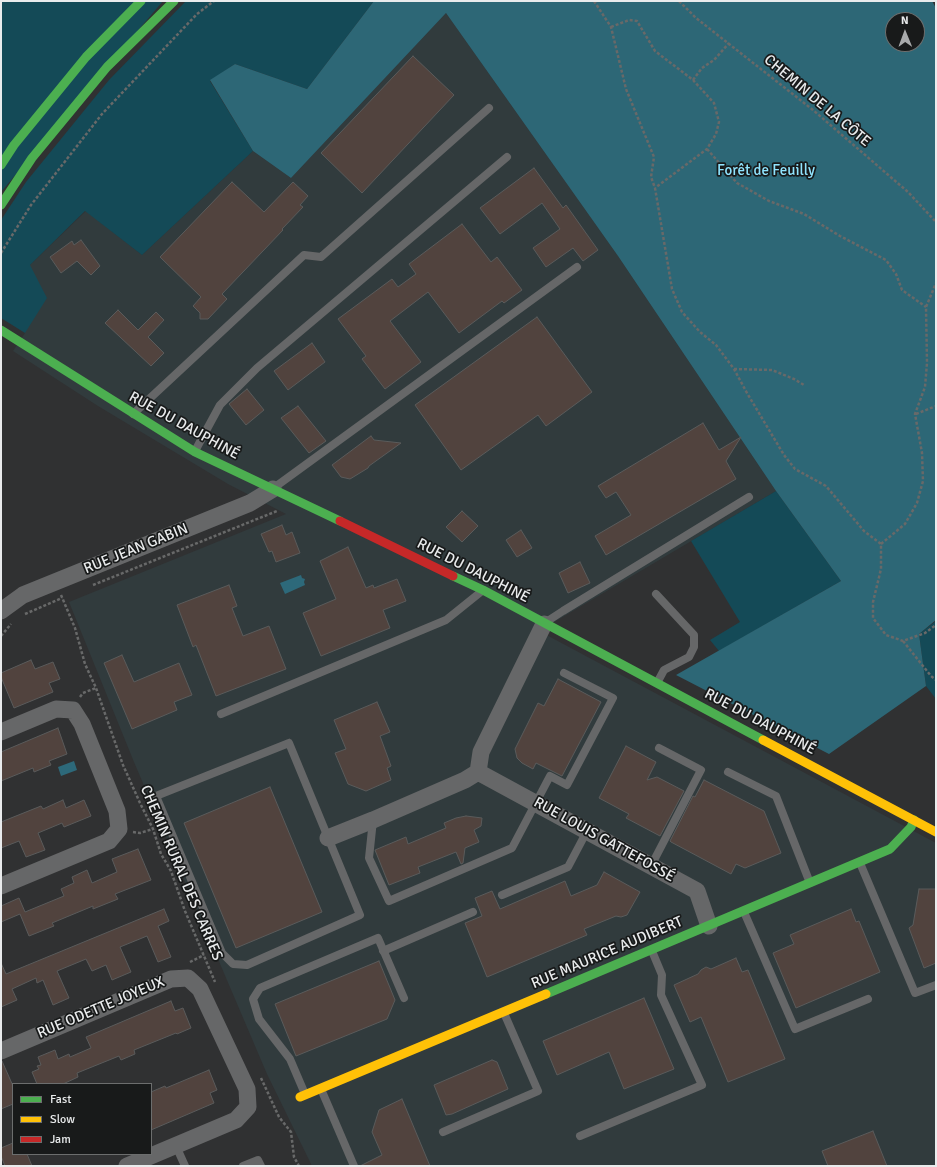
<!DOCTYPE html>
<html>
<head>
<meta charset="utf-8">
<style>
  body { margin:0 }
  #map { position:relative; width:937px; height:1167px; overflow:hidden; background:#303132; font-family:Signika,sans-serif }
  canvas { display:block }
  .frame { position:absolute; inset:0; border:2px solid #e9ebec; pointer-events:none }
  .legend { position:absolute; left:12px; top:1083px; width:140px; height:72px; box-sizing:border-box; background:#181a1a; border:1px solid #6c6e6e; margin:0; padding:5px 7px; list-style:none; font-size:12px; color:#e9ebec }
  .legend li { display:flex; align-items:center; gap:8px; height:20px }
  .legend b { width:20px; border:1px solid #6c6e6e }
  .north { position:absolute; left:885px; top:12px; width:40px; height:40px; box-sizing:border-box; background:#181a1a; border:1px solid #6c6e6e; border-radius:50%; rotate:359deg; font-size:11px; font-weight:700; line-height:16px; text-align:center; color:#e9ebec }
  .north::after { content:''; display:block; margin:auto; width:14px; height:18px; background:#a8aaab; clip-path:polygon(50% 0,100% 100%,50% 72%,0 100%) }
</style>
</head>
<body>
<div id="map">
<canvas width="937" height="1167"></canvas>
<div class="frame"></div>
<ul class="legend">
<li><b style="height:5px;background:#4caf50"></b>Fast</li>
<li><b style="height:5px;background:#ffc107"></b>Slow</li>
<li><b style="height:5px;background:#c62828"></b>Jam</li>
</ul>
<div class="north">N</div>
</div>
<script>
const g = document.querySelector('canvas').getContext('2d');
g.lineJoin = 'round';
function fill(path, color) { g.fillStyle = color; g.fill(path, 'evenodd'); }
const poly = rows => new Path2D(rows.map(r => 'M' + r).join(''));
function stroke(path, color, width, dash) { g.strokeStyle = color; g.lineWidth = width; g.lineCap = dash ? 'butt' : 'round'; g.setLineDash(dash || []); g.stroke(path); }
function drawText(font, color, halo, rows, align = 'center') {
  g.font = font + ' Signika,sans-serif'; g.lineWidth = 3.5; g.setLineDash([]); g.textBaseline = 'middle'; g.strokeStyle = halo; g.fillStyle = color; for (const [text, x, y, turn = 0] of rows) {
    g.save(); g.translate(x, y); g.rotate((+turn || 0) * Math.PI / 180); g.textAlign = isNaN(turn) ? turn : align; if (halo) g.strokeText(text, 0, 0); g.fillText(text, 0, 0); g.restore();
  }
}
fill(poly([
  [446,13,618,256,776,491,539,631,936,843,936,1166,312,1166,267,1074,134,762,69,602,286,514,228,484,98,406,13,351,25,333,30,265,86,211,142,255,253,151,291,178]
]), '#313b3d');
fill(poly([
  [1,1,163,1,1,192],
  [186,1,374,1,307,89,235,64,210,81,253,151,142,255,85,211,30,265,47,298,25,333,1,318,1,220,26,182,109,80],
  [776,491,841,581,719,651,710,640,740,622,691,541],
  [936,621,936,699,926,686,919,634]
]), '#144a57');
fill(poly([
  [374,1,932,1,936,8,936,620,919,634,926,686,829,754,676,675,841,581,776,491,618,256,446,13,291,178,253,151,210,80,235,64,307,89],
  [893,20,917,20,917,44,893,44]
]), '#2d6776');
fill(poly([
  [301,575,302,578,305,579,304,582,305,585,285,594,280,583],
  [74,761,77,770,61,776,58,767]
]), '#2d697a');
const building = poly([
  [413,56,454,95,362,193,321,153,413,56],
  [534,168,563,208,566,205,598,250,583,261,573,248,546,267,533,248,560,229,542,203,500,234,480,208,534,168],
  [232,182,264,212,293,182,308,196,300,205,303,207,282,229,283,230,222,294,227,299,208,319,200,319,200,313,193,306,201,297,160,257,232,182],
  [462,224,491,262,497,257,522,290,504,303,502,301,459,333,428,292,390,321,421,362,385,389,362,359,366,356,338,319,392,279,398,287,416,274,409,264,462,224],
  [81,240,100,266,91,275,77,261,61,273,50,257,72,241,74,245,81,240],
  [118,310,138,330,156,312,164,320,148,337,164,353,151,366,105,323,118,310],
  [537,317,592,392,546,426,538,415,461,470,415,405,537,317],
  [312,343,325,362,288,390,274,371,312,343],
  [247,389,264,410,246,425,229,404,247,389],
  [298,406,326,441,309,453,281,418,298,406],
  [703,423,719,450,741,437,726,461,736,479,606,555,595,536,631,515,616,492,606,498,598,486,703,423],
  [371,436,374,440,401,443,369,466,368,468,350,479,341,477,332,465,371,436],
  [462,511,478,526,462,542,446,527,462,511],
  [282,525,286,535,292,532,300,553,276,562,272,551,269,552,261,534,282,525],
  [521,530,532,548,517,557,506,540,521,530],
  [348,547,366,588,373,585,374,588,397,579,406,601,383,610,390,628,321,656,303,613,336,599,320,561,348,547],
  [580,562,590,583,568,593,559,573,580,562],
  [229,585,237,606,232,608,243,636,269,626,286,669,216,696,196,645,193,647,177,605,229,585],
  [122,655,134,682,179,663,192,695,174,702,177,710,132,729,104,663,122,655],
  [31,660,35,669,53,662,60,679,49,683,53,692,14,708,1,677,1,673,31,660],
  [558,679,601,702,562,776,536,763,533,769,522,763,517,758,515,749,538,703,544,706,558,679],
  [377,702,390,732,380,736,391,766,387,768,391,780,366,791,348,784,335,753,346,749,334,720,377,702],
  [58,728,67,754,49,761,51,765,34,772,33,768,1,781,1,752,58,728],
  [626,746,656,762,647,780,657,777,684,791,660,836,626,818,629,814,599,798,626,746],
  [704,780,764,811,781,853,745,868,736,864,731,874,671,842,670,841,693,796,695,797,704,780],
  [270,787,322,912,236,948,184,823,270,787],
  [63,800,66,808,84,800,91,816,64,827,62,823,38,833,45,850,26,857,19,841,1,848,1,822,41,806,43,809,63,800],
  [466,816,482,818,481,826,474,830,479,842,465,848,463,863,461,864,456,852,418,867,420,873,389,885,375,850,406,837,408,844,446,828,444,823,456,818,466,816],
  [138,849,151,880,115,894,118,899,93,909,93,906,52,923,54,926,29,936,20,914,1,922,1,906,19,898,25,912,64,896,61,889,74,883,72,877,87,870,92,883,117,872,112,859,138,849],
  [604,872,640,892,627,915,621,917,616,916,584,929,587,935,487,977,465,923,482,916,475,898,492,891,500,909,565,881,571,896,597,885,604,872],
  [919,889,936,889,936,963,924,968,909,928,913,925,919,889],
  [164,909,169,921,158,926,171,957,158,962,147,936,120,947,131,972,112,980,106,965,92,971,86,959,57,971,69,998,53,1005,43,980,37,983,36,978,12,989,17,1000,1,1007,1,963,6,974,164,909],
  [851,909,856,922,859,921,880,972,796,1008,773,953,794,944,790,935,851,909],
  [736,958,742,972,748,970,785,1059,728,1082,701,1017,690,1022,674,985,698,974,701,970,706,967,711,969,736,958],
  [379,961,395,1000,387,1019,296,1056,275,1004,379,961],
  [644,998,674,1069,624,1089,609,1052,557,1075,543,1041,644,998],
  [171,1001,175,1011,183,1008,191,1028,177,1034,176,1033,134,1050,135,1054,121,1060,119,1056,77,1073,78,1077,63,1084,37,1084,32,1072,39,1069,37,1066,41,1065,38,1057,55,1050,58,1059,69,1054,70,1057,91,1048,86,1037,171,1001],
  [492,1060,497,1062,508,1089,452,1114,446,1115,434,1085,492,1060],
  [1,1061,2,1061,13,1086,13,1104,1,1109,1,1061],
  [209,1070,217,1090,210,1093,214,1103,151,1130,151,1092,165,1086,166,1088,209,1070],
  [402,1099,430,1166,360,1166,382,1155,372,1132,379,1110,402,1099],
  [873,1131,887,1166,828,1166,822,1151,873,1131],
  [13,1143,13,1154,27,1154,32,1166,5,1166,1,1156,1,1148,13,1143]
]);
fill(building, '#51433e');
stroke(building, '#5a5b5b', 1);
stroke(poly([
  [594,1,611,27,626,89,654,157,651,177,655,188,672,289,682,312,700,332,716,345,734,369,747,393,784,455,795,469,826,486,864,531,881,544,881,569,873,602,873,618,886,635,903,641,925,633,936,625],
  [679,1,696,18,813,110,908,192,936,222],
  [611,27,629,20,637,21,655,51,693,80,714,103,719,122,716,134,707,149,655,188],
  [693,80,702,68,714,60,729,43],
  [707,149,737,183,769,201,804,214,840,236,886,260,896,274,902,290,926,307],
  [1,253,31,205,102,114,197,14,214,1],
  [734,369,772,370,794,379,804,385],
  [916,414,936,406],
  [881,544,905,524,917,503,923,481,922,453,915,414,925,387,927,363,926,307,936,283],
  [93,585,277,511],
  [61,595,75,628,85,664,96,688,123,765,140,803,153,829,161,854,171,871,185,911,215,982],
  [25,614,62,598],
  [1,636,11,624],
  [903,641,931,676,936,680],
  [80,697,83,693,96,688],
  [133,832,140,833,153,829],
  [190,962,204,955],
  [261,1078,279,1117,291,1132,294,1157,299,1166]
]), '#686969', 2.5, [3, 2]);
stroke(poly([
  [133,414,304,255,321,257,489,108],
  [195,451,220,405,257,368,507,157],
  [275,487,577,267],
  [656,594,694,635,694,647,689,657,664,670,657,683],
  [546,622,563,611,749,497],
  [221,714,446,620,482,591],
  [289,743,360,915,247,965,233,964,222,953,156,796,289,743],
  [728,772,776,796,810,883],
  [373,820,369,858,389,901,512,848,550,776,567,785,613,698,564,673],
  [860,863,915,993,936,985],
  [651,866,701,770,659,748],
  [502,895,568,867,587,831],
  [744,912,795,1029,868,999],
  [383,951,473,912],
  [321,1089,354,1166],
  [305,1094,290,1059,259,1019,253,999,260,988,378,938,404,998],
  [443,1132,538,1091,504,1013],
  [580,1136,702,1085,661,995,662,975,652,951],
  [176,1146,185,1166],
  [243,1166,258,1160,261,1166]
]), '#666768', 8);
stroke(poly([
  [1,611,23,595,250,503,273,489],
  [544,624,481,752,478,772,697,891,709,926],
  [1,732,56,709,73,710,82,724,117,811,119,829,109,841,1,886],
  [328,838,373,820,465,780,478,772],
  [1,1051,171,979,188,978,200,989,247,1089,248,1107,236,1120,127,1166]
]), '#666768', 17);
stroke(poly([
  [1,165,14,145,86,57,141,1],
  [1,205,32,158,107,67,174,1],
  [1,330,195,452,340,521],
  [453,576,483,590,763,740],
  [546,994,890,849,911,827,914,820]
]), '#4caf50', 9);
stroke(poly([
  [763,740,936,832],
  [300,1097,546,994]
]), '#ffc107', 9);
stroke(poly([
  [340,521,453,576]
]), '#c62828', 9);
drawText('15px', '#e9ebec', '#181a1a', [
  ["CHEMIN DE LA CÔTE",817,101,40],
  ["RUE DU DAUPHINÉ",184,426,29],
  ["RUE JEAN GABIN",136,549,-22],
  ["RUE DU DAUPHINÉ",473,571,27],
  ["RUE DU DAUPHINÉ",760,722,28],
  ["RUE LOUIS GATTEFOSSÉ",604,840,29],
  ["CHEMIN RURAL DES CARRES",181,873,67],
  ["RUE MAURICE AUDIBERT",607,953,-23],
  ["RUE ODETTE JOYEUX",101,1008,-23]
]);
drawText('15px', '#90e4fe', '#181a1a', [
  ["Forêt de Feuilly",766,171]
]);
</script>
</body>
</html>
